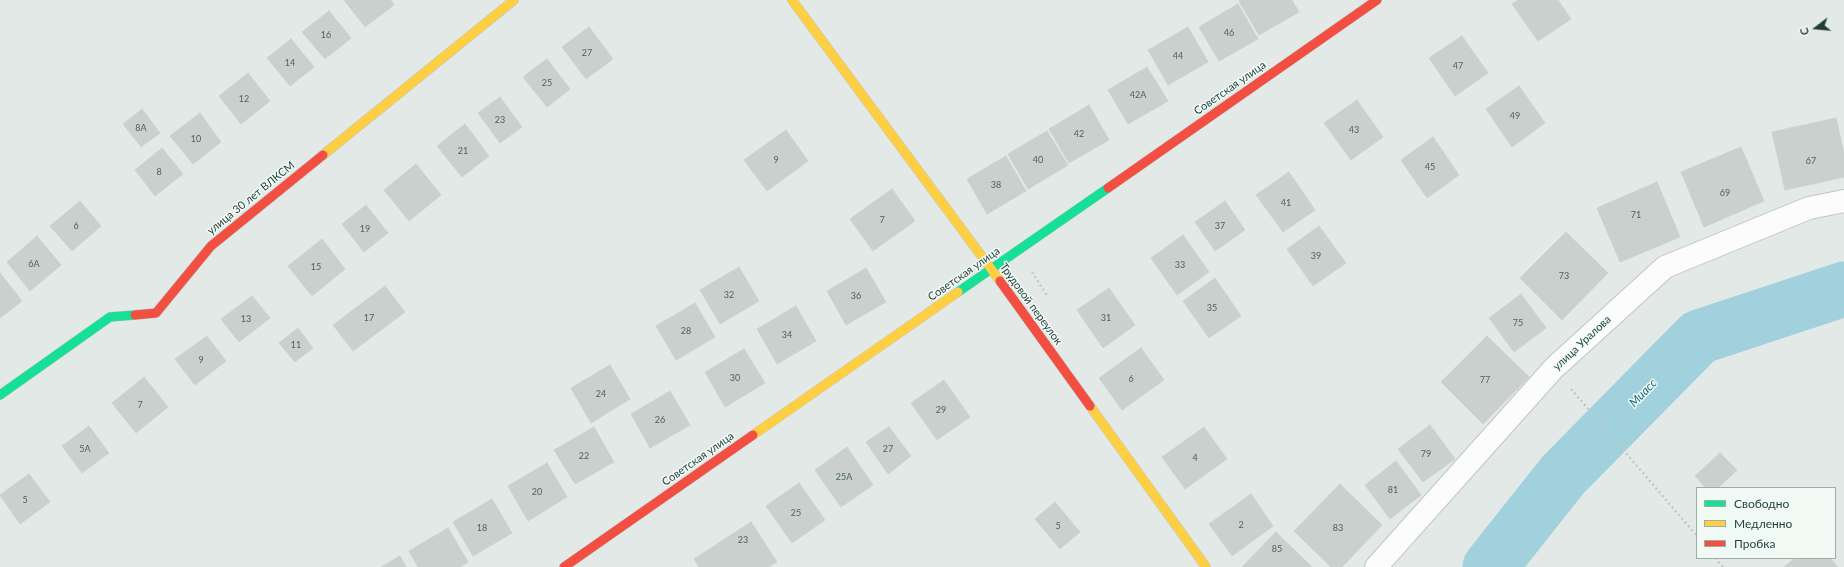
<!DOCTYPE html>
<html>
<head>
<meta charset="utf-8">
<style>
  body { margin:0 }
  #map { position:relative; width:1844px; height:567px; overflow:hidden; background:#e3e9e6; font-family:Lato,sans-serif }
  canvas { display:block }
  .legend { position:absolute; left:1696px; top:487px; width:140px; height:72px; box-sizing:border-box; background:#f1f9f5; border:1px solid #9daea9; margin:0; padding:5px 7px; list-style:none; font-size:12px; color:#1f3e37 }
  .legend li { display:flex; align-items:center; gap:8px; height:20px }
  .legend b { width:20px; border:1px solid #9daea9 }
  .north { position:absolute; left:1796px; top:8px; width:40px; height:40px; -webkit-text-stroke:3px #f1f9f5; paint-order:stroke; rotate:254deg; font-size:11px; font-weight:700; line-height:16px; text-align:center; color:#1f3e37 }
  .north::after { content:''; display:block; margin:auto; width:14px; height:18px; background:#1f3e37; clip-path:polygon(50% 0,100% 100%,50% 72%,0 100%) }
</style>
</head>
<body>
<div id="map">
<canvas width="1844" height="567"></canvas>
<ul class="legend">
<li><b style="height:5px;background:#16e098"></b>Свободно</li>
<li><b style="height:5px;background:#ffcf43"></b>Медленно</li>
<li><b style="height:5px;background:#f24e42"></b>Пробка</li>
</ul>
<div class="north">С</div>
</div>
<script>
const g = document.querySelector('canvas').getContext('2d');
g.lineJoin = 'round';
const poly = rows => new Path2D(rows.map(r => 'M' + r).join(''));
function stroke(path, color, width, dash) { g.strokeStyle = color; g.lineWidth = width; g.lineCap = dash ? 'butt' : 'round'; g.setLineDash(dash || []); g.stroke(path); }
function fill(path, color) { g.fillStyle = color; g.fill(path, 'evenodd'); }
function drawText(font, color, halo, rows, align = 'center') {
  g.font = font + ' Lato,sans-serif'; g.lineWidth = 3; g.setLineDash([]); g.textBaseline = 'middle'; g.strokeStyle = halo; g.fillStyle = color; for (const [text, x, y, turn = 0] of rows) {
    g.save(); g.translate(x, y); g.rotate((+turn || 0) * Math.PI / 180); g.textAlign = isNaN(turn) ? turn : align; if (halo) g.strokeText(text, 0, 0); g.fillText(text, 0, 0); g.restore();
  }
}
stroke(poly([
  [1490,567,1563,475,1699,337,1844,289]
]), '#a0d1dc', 55);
const building = poly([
  [344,0,391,0,394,5,365,27,344,0],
  [1240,0,1292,0,1299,12,1259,35,1239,1,1240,0],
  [1518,0,1558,0,1571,19,1538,41,1512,4,1518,0],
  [1238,4,1258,39,1219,61,1199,27,1238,4],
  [329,11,351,38,325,59,302,32,329,11],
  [589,27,613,59,586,79,562,47,589,27],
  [1188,27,1208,62,1168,85,1148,50,1188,27],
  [1462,36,1488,73,1455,96,1429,58,1462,36],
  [291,39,314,67,290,86,267,58,291,39],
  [547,59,570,89,547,107,523,77,547,59],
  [1147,67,1168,101,1128,124,1108,90,1147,67],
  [248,73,270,101,241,124,219,96,248,73],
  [1519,86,1545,123,1512,147,1486,109,1519,86],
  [500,97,522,127,500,143,478,113,500,97],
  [1357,100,1383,137,1351,160,1324,123,1357,100],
  [1089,105,1109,140,1069,163,1049,129,1089,105],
  [142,109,160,133,141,147,123,124,142,109],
  [200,113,221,142,193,164,170,136,200,113],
  [1836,118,1844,153,1844,177,1785,190,1772,132,1836,118],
  [465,124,489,156,462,177,437,146,465,124],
  [786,130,808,161,767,191,744,160,786,130],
  [1047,131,1068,165,1028,189,1008,154,1047,131],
  [1433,137,1459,175,1427,198,1401,160,1433,137],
  [1741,147,1764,201,1704,227,1681,172,1741,147],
  [162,148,183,174,155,196,135,170,162,148],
  [1006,156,1026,191,987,214,967,179,1006,156],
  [416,164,441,195,409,221,384,190,416,164],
  [1289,172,1315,210,1283,232,1256,195,1289,172],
  [1657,182,1680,237,1620,262,1597,208,1657,182],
  [892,189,915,221,873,251,850,219,892,189],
  [80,201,101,226,72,251,50,226,80,201],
  [1225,201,1245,230,1215,251,1195,222,1225,201],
  [366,205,388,233,364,252,342,224,366,205],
  [1319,226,1346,263,1313,286,1287,249,1319,226],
  [1566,232,1608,273,1562,320,1520,278,1566,232],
  [1183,235,1209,272,1177,295,1151,258,1183,235],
  [37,236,61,265,30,291,7,262,37,236],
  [322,239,345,269,312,296,288,266,322,239],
  [739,267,759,301,720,324,700,290,739,267],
  [866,268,886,302,846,325,827,291,866,268],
  [0,273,22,301,0,318,0,273],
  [1215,278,1241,316,1209,338,1183,301,1215,278],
  [385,286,405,312,353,351,333,325,385,286],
  [1109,288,1135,325,1103,348,1077,310,1109,288],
  [1521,294,1546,328,1514,352,1489,318,1521,294],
  [252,296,270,318,239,342,221,319,252,296],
  [695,303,715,337,676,360,656,326,695,303],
  [796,306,816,341,777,364,757,329,796,306],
  [298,328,313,348,295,362,279,343,298,328],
  [207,336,226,361,195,385,175,359,207,336],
  [1487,336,1529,377,1483,424,1441,382,1487,336],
  [1141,348,1164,380,1122,410,1099,378,1141,348],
  [744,349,765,383,725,407,705,372,744,349],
  [610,365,630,399,591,423,571,388,610,365],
  [144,377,168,407,136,433,112,403,144,377],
  [944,380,970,417,937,440,911,403,944,380],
  [670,391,690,425,650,448,631,414,670,391],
  [1430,425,1455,459,1423,482,1398,449,1430,425],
  [89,426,109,453,82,473,62,446,89,426],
  [594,427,614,462,575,484,554,450,594,427],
  [889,427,911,456,888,474,866,442,889,427],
  [1204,427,1227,459,1185,489,1162,457,1204,427],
  [847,447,873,485,841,507,815,470,847,447],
  [1720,453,1737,470,1718,488,1706,488,1695,476,1720,453],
  [1396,461,1421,495,1390,519,1365,485,1396,461],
  [547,463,567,497,528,521,508,486,547,463],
  [29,474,50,502,20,524,0,495,29,474],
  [799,483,825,520,792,543,766,506,799,483],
  [1340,484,1382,525,1342,567,1331,567,1294,531,1340,484],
  [1251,494,1273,526,1232,556,1209,524,1251,494],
  [492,499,512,533,473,556,453,522,492,499],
  [1055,502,1080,532,1060,549,1035,519,1055,502],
  [751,522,777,562,768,567,699,567,694,559,751,522],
  [448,528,468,562,460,567,418,567,409,551,448,528],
  [1276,532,1312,567,1242,567,1276,532],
  [400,556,406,567,381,567,400,556],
  [1795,558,1830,558,1838,567,1784,567,1795,558]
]);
fill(building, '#cad0ce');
stroke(building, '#ccd2cf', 1);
const street = poly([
  [1376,567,1554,368,1665,267,1809,208,1844,201]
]);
const fast = poly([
  [958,292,1108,188],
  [0,395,110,317,135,315]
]);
const slow = poly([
  [792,0,1000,281],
  [323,155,514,0],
  [1090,406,1206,567],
  [753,435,958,292]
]);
const jam = poly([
  [1108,188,1377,0],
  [1000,281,1090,406],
  [135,315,156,313,211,246,323,155],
  [564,567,753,435]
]);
stroke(street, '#c0c6c3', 24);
stroke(fast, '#bec7c4', 10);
stroke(slow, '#bec7c4', 10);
stroke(jam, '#bec7c4', 10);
stroke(poly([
  [1032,272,1048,297],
  [1571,389,1697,536],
  [1715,558,1723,567]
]), '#c0cac7', 2.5, [2, 3]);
stroke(street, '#fbfcfb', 22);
stroke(fast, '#16e098', 9);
stroke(slow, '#ffcf43', 9);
stroke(jam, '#f24e42', 9);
drawText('9px', '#4a635e', null, [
  ["46",1229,33],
  ["16",326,35],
  ["27",587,53],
  ["44",1178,56],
  ["14",290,63],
  ["47",1458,66],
  ["25",547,83],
  ["42А",1138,95],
  ["12",244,99],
  ["49",1515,116],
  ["23",500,120],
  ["8А",141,128],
  ["43",1354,130],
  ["42",1079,134],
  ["10",196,139],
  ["21",463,151],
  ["9",776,160],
  ["40",1038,160],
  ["67",1811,161],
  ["45",1430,167],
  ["8",159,172],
  ["38",996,185],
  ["69",1725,193],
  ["41",1286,203],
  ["71",1636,215],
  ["7",882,220],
  ["6",76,226],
  ["37",1220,226],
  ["19",365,229],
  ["39",1316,256],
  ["6А",34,264],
  ["33",1180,265],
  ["15",316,267],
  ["73",1564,276],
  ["32",729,295],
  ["36",856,296],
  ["35",1212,308],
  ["17",369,318],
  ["31",1106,318],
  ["13",246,319],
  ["75",1518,323],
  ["28",686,331],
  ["34",787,335],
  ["11",296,345],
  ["9",201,360],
  ["30",735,378],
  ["6",1131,379],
  ["77",1485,380],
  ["24",601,394],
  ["7",140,405],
  ["29",941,410],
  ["26",660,420],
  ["5А",85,449],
  ["27",888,449],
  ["79",1426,454],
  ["22",584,456],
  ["4",1195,458],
  ["25А",844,477],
  ["81",1393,490],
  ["20",537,492],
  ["5",25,500],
  ["25",796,513],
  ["2",1241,525],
  ["5",1058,526],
  ["18",482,528],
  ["83",1338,528],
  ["23",743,540],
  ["85",1277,549]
]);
drawText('11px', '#1f3e37', '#f1f9f5', [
  ["Советская улица",1230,88,-35],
  ["улица 30 лет ВЛКСМ",251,198,-39],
  ["Советская улица",964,274,-35],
  ["Трудовой переулок",1031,304,54],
  ["улица Уралова",1582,343,-43],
  ["Советская улица",698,459,-35]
]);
drawText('italic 12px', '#146980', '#f1f9f5', [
  ["Миасс",1643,393,-46]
]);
</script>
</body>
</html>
